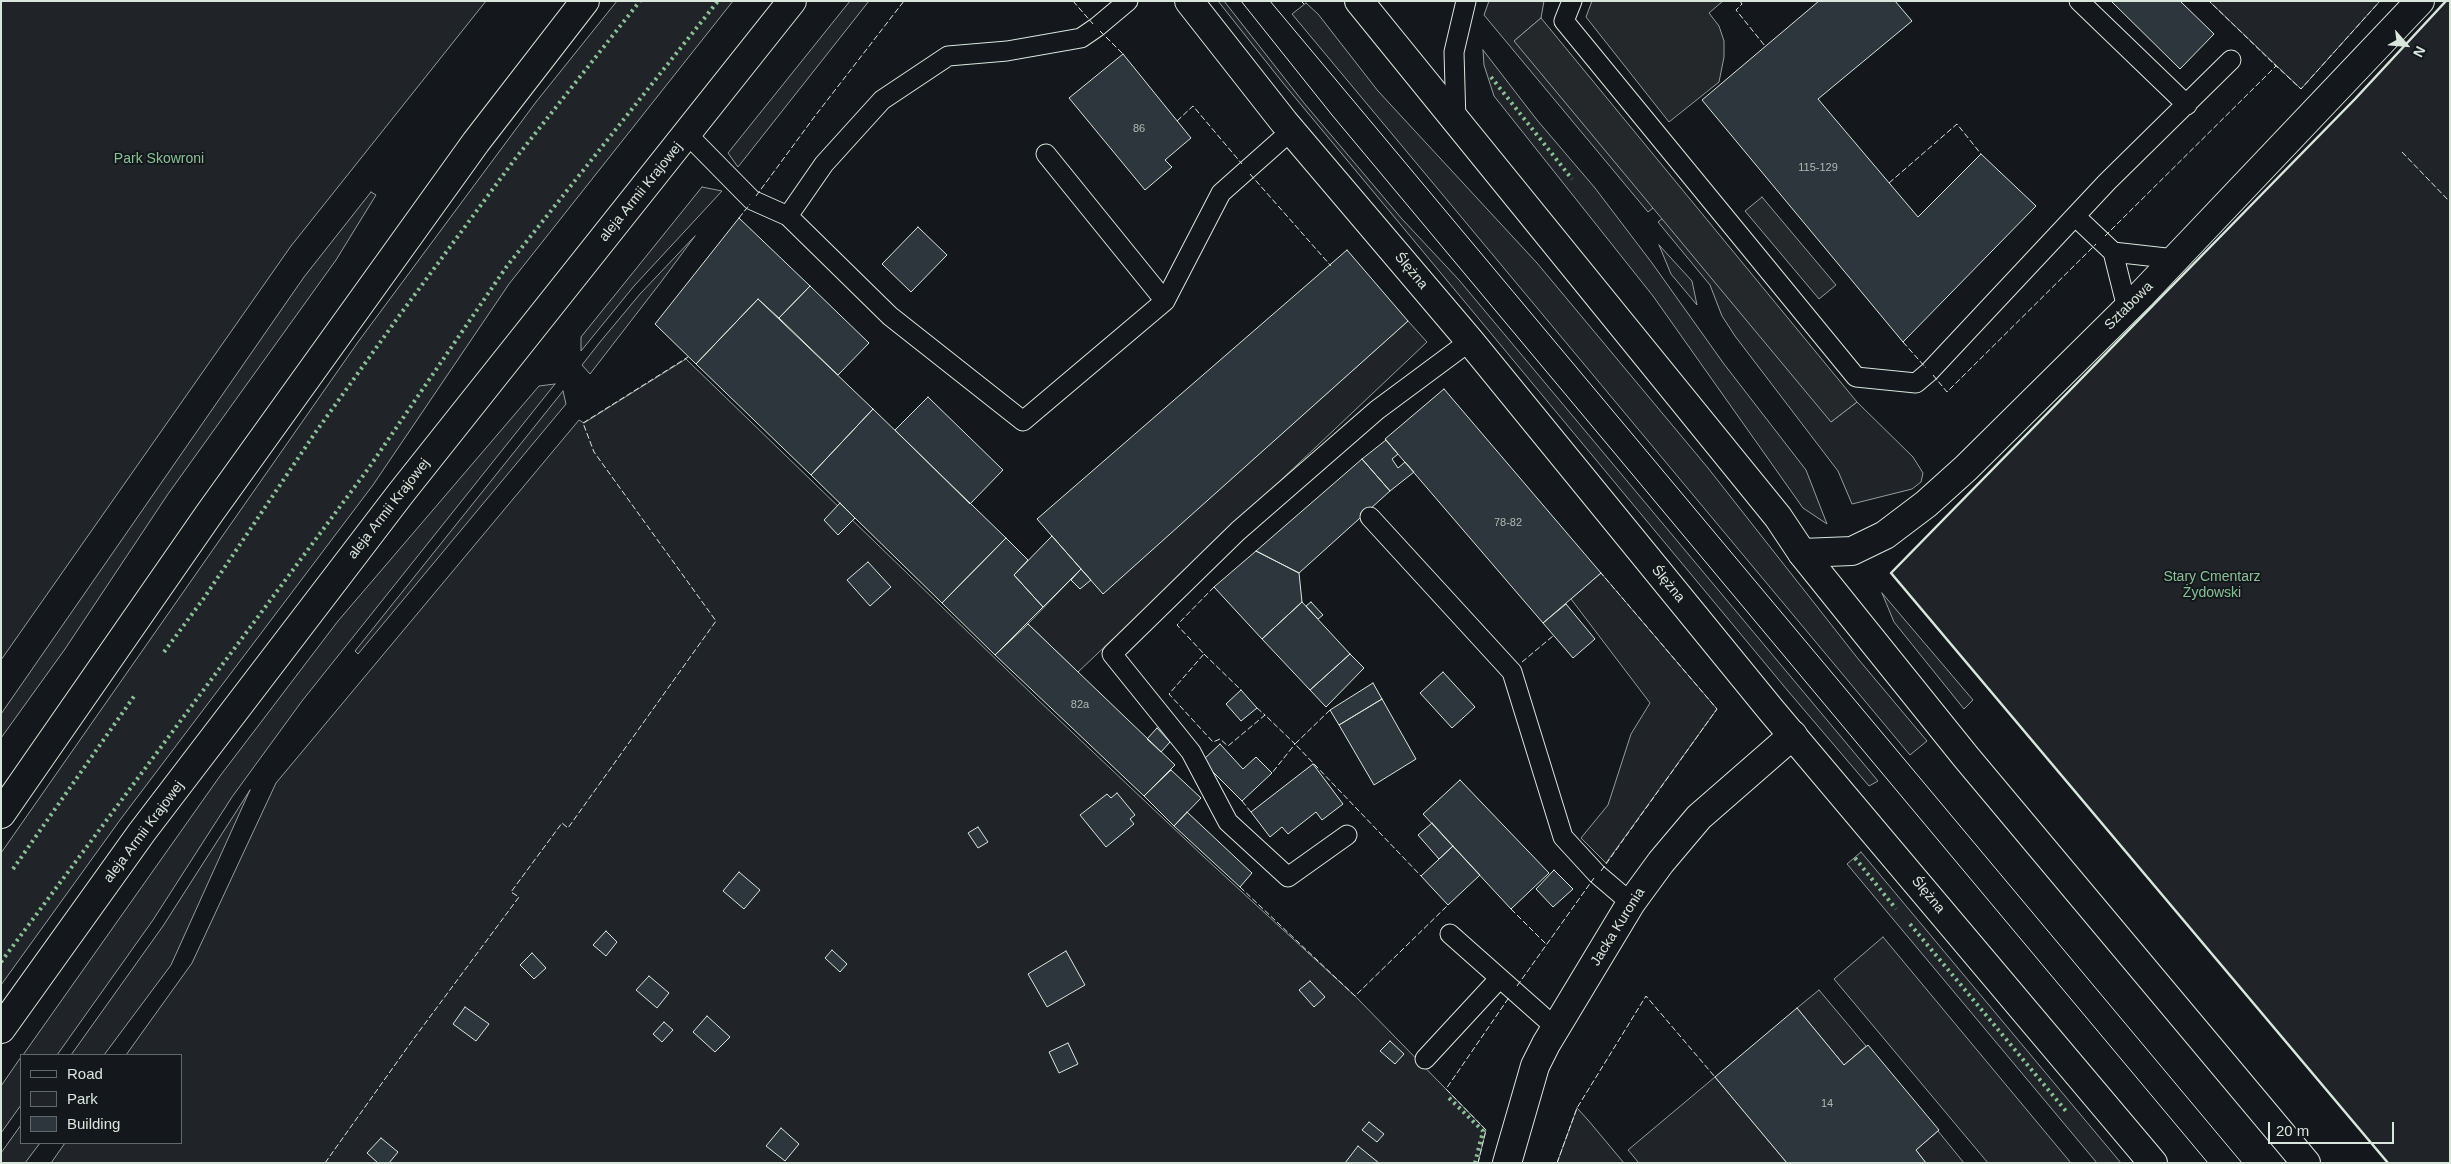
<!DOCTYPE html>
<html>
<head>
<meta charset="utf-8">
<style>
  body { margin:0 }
  #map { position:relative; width:2451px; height:1164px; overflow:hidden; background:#14181c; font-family:Arial,sans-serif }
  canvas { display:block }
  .frame { position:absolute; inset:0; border:2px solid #d8e6dc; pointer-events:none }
  .legend { position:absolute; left:20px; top:1054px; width:162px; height:90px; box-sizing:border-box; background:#14181c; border:1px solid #626a69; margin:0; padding:6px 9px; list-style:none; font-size:15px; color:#d8e6dc }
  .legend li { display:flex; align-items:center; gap:10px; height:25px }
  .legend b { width:25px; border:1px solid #626a69 }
  .north { position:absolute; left:2381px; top:20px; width:50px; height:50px; -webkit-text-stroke:4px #14181c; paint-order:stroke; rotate:117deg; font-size:14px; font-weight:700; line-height:20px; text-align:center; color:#d8e6dc }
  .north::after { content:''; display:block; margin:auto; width:18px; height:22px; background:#d8e6dc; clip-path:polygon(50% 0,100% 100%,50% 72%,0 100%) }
  .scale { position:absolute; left:2268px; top:1122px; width:126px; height:22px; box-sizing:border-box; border:2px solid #d8e6dc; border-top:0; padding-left:6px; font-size:15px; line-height:18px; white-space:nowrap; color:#d8e6dc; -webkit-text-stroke:4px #14181c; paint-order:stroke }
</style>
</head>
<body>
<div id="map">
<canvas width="2451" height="1164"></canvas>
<div class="frame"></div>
<ul class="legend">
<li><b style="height:6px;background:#14181c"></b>Road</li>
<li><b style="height:14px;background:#202428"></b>Park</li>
<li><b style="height:14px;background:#2c363c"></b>Building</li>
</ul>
<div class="north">N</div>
<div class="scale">20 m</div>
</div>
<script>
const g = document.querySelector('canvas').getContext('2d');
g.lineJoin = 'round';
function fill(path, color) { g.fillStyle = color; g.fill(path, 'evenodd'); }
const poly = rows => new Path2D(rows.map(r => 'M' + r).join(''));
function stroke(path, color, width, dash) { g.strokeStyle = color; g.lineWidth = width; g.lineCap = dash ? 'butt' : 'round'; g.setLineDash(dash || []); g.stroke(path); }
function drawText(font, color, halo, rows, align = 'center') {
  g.font = font + ' Arial,sans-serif'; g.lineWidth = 4; g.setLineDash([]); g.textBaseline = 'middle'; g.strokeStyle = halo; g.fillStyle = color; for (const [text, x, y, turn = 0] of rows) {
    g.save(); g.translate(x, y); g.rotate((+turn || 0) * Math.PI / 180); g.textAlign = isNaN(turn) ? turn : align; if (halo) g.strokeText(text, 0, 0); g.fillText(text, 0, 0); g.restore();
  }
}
const green = poly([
  [1,1,486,1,291,246,1,660,1,1],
  [617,1,733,1,509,284,373,485,120,820,1,985,1,853,358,342,536,102,617,1],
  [850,1,869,1,738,167,728,153,850,1],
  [1218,1,1224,1,1304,103,1402,219,1459,280,1878,781,1869,786,1788,691,1283,83,1218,1],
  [1489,1,1544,1,1541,18,1514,41,1679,187,1648,212,1484,15,1489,1],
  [2209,1,2380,1,2301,89,2209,1],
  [2446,1,2450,1,2450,1163,2388,1163,1891,573,2355,99,2446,1],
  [1306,3,1318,14,1378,91,1537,263,1708,468,1859,660,1927,741,1910,755,1292,14,1306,3],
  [1483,50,1537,120,1595,188,1652,263,1724,364,1806,470,1827,524,1803,508,1653,296,1494,96,1484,65,1483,50],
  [702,187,722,191,634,286,581,351,581,337,702,187],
  [371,192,376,195,336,260,168,494,65,649,1,738,1,714,304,277,371,192],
  [1688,198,1831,422,1857,402,1913,457,1923,473,1921,482,1912,489,1852,504,1838,471,1735,336,1722,316,1710,285,1658,222,1688,198],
  [695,236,661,282,590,374,582,365,600,342,640,294,695,236],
  [1659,245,1692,281,1697,305,1671,274,1659,245],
  [1408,321,1427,342,1078,672,1028,624,1081,569,1103,593,1408,321],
  [686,359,1036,698,1204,857,1355,996,1486,1130,1478,1163,51,1163,65,1143,181,1143,181,1055,126,1055,192,963,276,783,579,420,584,423,686,359],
  [555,384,302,701,232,797,153,920,57,1055,23,1055,220,776,338,621,539,386,555,384],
  [563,391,566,404,358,654,355,651,563,391],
  [1601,573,1717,709,1606,863,1581,838,1608,805,1631,734,1650,703,1571,599,1601,573],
  [1882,593,1973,700,1964,709,1894,622,1882,593],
  [250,790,171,965,104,1055,71,1055,163,926,250,790],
  [1861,852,2121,1163,2097,1163,1847,864,1861,852],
  [1883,937,2071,1163,1988,1163,1834,979,1883,937],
  [1819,990,1866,1046,1844,1065,1797,1008,1819,990],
  [21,1057,21,1105,1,1133,1,1086,21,1057],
  [1715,1077,1787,1163,1639,1163,1628,1150,1715,1077],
  [1577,1108,1588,1120,1624,1163,1557,1163,1577,1108],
  [21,1125,21,1143,40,1143,25,1163,1,1163,1,1153,21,1125],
  [1938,1131,1964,1163,1926,1163,1916,1150,1938,1131]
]);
fill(green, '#202428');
stroke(green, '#939e99', 1);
const parking = poly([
  [1592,1,1723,1,1709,13,1719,26,1724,41,1724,57,1719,82,1669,122,1586,17,1592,1],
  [1541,18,1857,402,1831,422,1514,41,1541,18],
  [1762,197,1836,285,1819,299,1745,211,1762,197]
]);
fill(parking, '#24282b');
stroke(parking, '#939e99', 1);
const building = poly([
  [1819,1,1895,1,1912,21,1818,99,1918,217,1981,154,2036,206,1903,342,1702,100,1819,1],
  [2111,1,2180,1,2214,34,2180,69,2111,1],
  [1123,54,1191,138,1165,160,1172,167,1145,190,1069,98,1123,54],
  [739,218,810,286,779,318,758,299,696,364,655,324,739,218],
  [918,227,947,255,911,292,882,264,918,227],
  [1347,250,1408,321,1103,594,1037,519,1347,250],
  [810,286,869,343,838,375,779,318,810,286],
  [758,299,873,409,811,475,696,364,758,299],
  [1444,389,1601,573,1543,623,1385,439,1444,389],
  [928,397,1003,470,970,504,895,430,928,397],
  [873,409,1006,538,942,603,811,475,873,409],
  [1386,440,1398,454,1392,459,1398,468,1405,462,1414,472,1390,491,1362,459,1386,440],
  [1362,459,1390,491,1299,573,1256,551,1362,459],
  [840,503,855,518,838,535,824,520,840,503],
  [1052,536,1081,569,1043,607,1014,575,1052,536],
  [1006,538,1028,560,1014,575,1043,607,995,655,942,603,1006,538],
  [1256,551,1299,573,1302,602,1262,639,1214,587,1256,551],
  [868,562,891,587,870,606,847,580,868,562],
  [1081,569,1091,580,1080,589,1071,580,1081,569],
  [1302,602,1350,654,1310,690,1262,639,1302,602],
  [1311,602,1323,615,1318,619,1306,606,1311,602],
  [1566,604,1595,639,1573,658,1543,623,1566,604],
  [1028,624,1175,765,1144,796,995,655,1028,624],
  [1350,654,1364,668,1326,707,1310,690,1350,654],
  [1443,672,1475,707,1452,728,1420,693,1443,672],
  [1373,683,1382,699,1339,725,1330,710,1373,683],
  [1241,690,1257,708,1241,721,1226,704,1241,690],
  [1382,699,1416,759,1374,785,1339,725,1382,699],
  [1157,728,1170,742,1161,752,1147,739,1157,728],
  [1220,744,1243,769,1256,757,1272,773,1242,801,1202,761,1220,744],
  [1313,764,1343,804,1322,820,1316,812,1288,834,1282,827,1270,837,1251,812,1313,764],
  [1171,770,1201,798,1174,826,1144,796,1171,770],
  [1460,780,1549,873,1511,909,1423,814,1460,780],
  [1117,793,1135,815,1130,819,1134,824,1106,847,1080,815,1107,794,1111,798,1117,793],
  [1187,812,1252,873,1240,887,1174,826,1187,812],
  [1432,823,1453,846,1439,859,1418,835,1432,823],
  [978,827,988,842,978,848,968,833,978,827],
  [1453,846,1480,875,1448,905,1421,876,1453,846],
  [1554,870,1573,889,1553,907,1536,889,1554,870],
  [739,872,760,890,744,909,723,891,739,872],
  [606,931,617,942,606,956,593,945,606,931],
  [832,950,847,964,840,972,825,958,832,950],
  [1066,951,1085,985,1047,1007,1028,974,1066,951],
  [532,953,546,968,534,979,520,965,532,953],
  [649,976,669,993,657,1008,636,990,649,976],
  [1310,981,1325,997,1314,1007,1299,990,1310,981],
  [465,1007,489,1024,476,1041,453,1024,465,1007],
  [1797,1008,1844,1065,1868,1045,1939,1130,1916,1150,1926,1163,1787,1163,1715,1077,1797,1008],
  [707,1016,730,1037,715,1052,693,1032,707,1016],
  [664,1022,673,1030,662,1042,653,1034,664,1022],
  [1390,1041,1404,1054,1395,1064,1380,1051,1390,1041],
  [1068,1043,1078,1064,1059,1073,1049,1052,1068,1043],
  [1369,1122,1384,1134,1377,1142,1362,1130,1369,1122],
  [781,1128,799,1144,785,1161,766,1146,781,1128],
  [381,1138,398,1152,389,1163,378,1163,367,1153,381,1138],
  [1358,1146,1379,1163,1345,1163,1358,1146]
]);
fill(building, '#2c363c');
stroke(building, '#d8e6dc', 1);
const lane = poly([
  [1572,1,1564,21,1856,377,1916,383,1929,372,2107,182,2231,60],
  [2079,1,2187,105],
  [1456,122,1454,52,1466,1],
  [687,134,752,200,788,216,890,316,1023,421,1165,301,1221,193,1292,130],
  [1046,154,1165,301],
  [788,216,824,164,882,100,948,56,1007,51,1081,38,1097,27,1128,1],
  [2076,217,2113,252,2127,308],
  [2113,252,2175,259],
  [1370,517,1512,672,1563,837,1597,874,1631,903],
  [1347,835,1288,877,1228,822,1191,752,1112,654,1238,531,1377,410,1470,341],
  [1450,934,1556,1028],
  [1425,1059,1499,979]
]);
const street = poly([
  [1802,553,1852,551,1885,535,1926,504,1966,468,2141,295,2420,1],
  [1507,1163,1535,1066,1546,1044,1631,903,1661,862,1699,817,1793,735]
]);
const secondary = poly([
  [1189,1,1284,122,1470,341,1771,710,2153,1163],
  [1359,1,1778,517,1802,553,1966,757,2306,1163]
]);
const primary = poly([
  [1,814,209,514,476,142,585,1],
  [1,1029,142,832,401,493,792,1]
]);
stroke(lane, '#d8e6dc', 21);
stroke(street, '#d8e6dc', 30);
stroke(secondary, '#d8e6dc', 30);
stroke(primary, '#d8e6dc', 30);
stroke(lane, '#14181c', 19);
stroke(street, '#14181c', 28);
stroke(secondary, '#14181c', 28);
stroke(primary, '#14181c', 28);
stroke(poly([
  [1241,1,1332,115,2208,1163],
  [1270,1,2242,1163]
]), '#d8e6dc', 1);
stroke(poly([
  [1491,77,1572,179],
  [164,652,204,598,315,433,399,316,515,159,640,1],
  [1855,858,1896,909],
  [13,869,135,695],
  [1910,924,2066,1111],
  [1,962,368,469,507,266,718,1],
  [1449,1098,1483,1131,1475,1163]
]), '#8ac095', 4, [2.5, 4]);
stroke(poly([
  [1073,1,1093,24],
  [1301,1,1304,4],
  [1740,1,1742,4,1736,10,1765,46],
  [1100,31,1123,54],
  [2274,64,2301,89,2380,1],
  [1177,121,1193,106,1242,164],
  [2402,152,2450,202],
  [1250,174,1331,266],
  [1889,183,1957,124,1981,154],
  [756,196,815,116,904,1],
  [739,218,750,204],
  [2105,236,2276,66,2209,1],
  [1903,342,1926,368],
  [1933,375,1947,392,2096,244],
  [1214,587,1177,625,1204,654,1169,694,1213,742,1220,739,1228,746,1265,715,1295,744,1272,773],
  [1204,654,1241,690],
  [1522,662,1553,636],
  [1257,708,1265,715],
  [1330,710,1295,744,1421,876],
  [1242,801,1251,812],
  [1601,871,1717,709,1601,573],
  [1240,887,1355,996,1448,905],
  [1511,909,1546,944],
  [1517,986,1594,878],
  [325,1163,412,1041,519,897,511,892,562,823,568,828,716,621,594,452,583,423,688,357],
  [1478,1163,1486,1130,1446,1089,1510,996],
  [1557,1163,1577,1108,1646,996,1715,1077]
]), '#d8e6dc', 1, [6, 2.5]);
stroke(poly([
  [2388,1163,1891,573,2355,99,2446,1]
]), '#d8e6dc', 2.5);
drawText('11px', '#adbab4', null, [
  ["86",1139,129],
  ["115-129",1818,168],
  ["78-82",1508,523],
  ["82a",1080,705],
  ["14",1827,1104]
]);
drawText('14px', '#8ac095', '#14181c', [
  ["Park Skowroni",159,159],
  ["Stary Cmentarz",2212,577],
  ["Żydowski",2212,593]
]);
drawText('14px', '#d8e6dc', '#14181c', [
  ["aleja Armii Krajowej",641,192,-51],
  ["Ślężna",1411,271,50],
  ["Sztabowa",2129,306,-45],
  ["aleja Armii Krajowej",389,509,-52],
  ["Ślężna",1668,584,50],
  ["aleja Armii Krajowej",144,832,-53],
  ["Ślężna",1928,895,50],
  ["Jacka Kuronia",1618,927,-58]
]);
</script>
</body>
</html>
